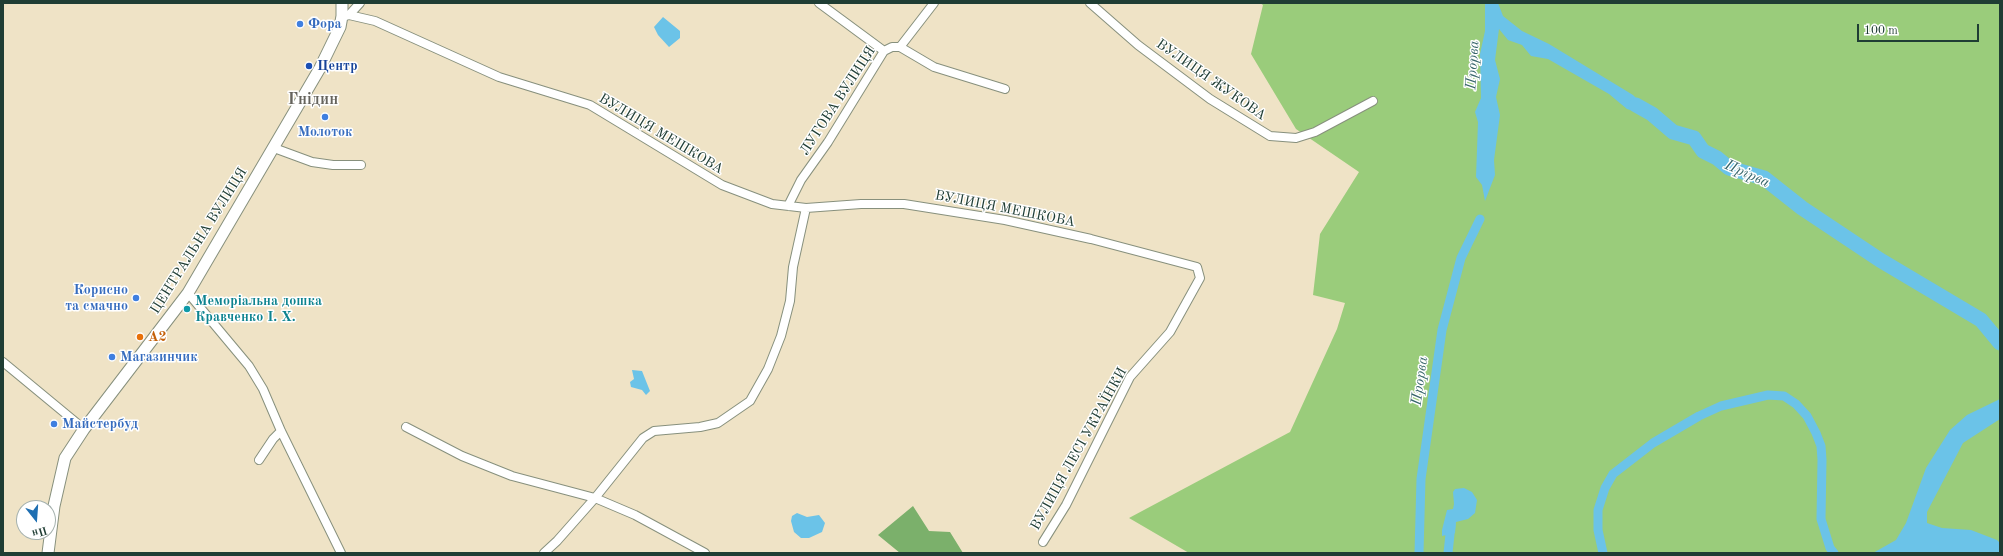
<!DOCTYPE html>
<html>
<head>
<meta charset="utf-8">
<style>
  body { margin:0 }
  #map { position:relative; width:2003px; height:556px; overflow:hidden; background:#efe3c6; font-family:"Old Standard TT",serif }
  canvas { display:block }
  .frame { position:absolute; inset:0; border:4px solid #1f3d34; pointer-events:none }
  .north { position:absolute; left:16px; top:500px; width:40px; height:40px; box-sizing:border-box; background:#fff; border:1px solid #a5b1ae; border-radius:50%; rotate:163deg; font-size:11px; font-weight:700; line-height:16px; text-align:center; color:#1f3d34 }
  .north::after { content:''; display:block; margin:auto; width:14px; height:18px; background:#1f6fb2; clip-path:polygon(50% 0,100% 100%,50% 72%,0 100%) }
  .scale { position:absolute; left:1857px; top:24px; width:122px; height:18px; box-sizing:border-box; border:2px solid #1f3d34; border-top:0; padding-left:5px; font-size:12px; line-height:14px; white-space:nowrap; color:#1f3d34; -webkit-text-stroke:3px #fff; paint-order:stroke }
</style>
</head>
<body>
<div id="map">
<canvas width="2003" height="556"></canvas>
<div class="frame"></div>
<div class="north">Пн</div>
<div class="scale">100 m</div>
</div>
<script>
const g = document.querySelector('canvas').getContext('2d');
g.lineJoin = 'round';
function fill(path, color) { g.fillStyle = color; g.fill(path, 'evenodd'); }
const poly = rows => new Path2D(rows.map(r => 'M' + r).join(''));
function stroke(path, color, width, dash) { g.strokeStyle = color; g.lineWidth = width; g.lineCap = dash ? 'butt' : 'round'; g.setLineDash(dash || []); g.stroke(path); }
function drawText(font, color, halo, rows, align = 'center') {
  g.font = font + ' "Old Standard TT",serif'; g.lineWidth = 3; g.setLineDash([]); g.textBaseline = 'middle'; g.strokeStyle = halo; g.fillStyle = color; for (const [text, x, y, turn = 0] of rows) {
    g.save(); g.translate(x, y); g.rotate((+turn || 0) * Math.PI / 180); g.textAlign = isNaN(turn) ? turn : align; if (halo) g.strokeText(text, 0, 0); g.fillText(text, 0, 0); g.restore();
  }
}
fill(poly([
  [1260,3,2000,3,2000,553,1189,553,1129,518,1290,432,1337,329,1345,303,1313,295,1320,234,1359,172,1296,129,1251,54,1263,5]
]), '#9acc7b');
fill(poly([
  [913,506,929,531,950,532,963,553,900,553,878,535]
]), '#7bb06b');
fill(poly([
  [1485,3,1498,3,1503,16,1522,31,1549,44,1633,95,1652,114,1645,115,1627,109,1609,94,1548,59,1531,56,1522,45,1508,40,1499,29,1495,60,1500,79,1496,97,1500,115,1494,160,1495,175,1485,201,1482,185,1476,177,1478,122,1475,112,1481,98,1480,54,1485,31],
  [663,17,680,31,680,38,669,47,658,35,654,27],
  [632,370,642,371,650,391,646,395,642,390,631,387,630,382,634,379],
  [2000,399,2000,419,1963,443,1927,512,1927,523,1942,528,1971,530,1997,540,2000,543,2000,553,1873,553,1896,540,1906,523,1926,468,1950,430,1967,415],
  [1464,488,1472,492,1477,500,1475,513,1468,519,1456,522,1455,533,1442,536,1442,530,1447,510,1453,509,1454,504,1453,492,1455,489],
  [797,513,807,517,819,515,825,523,822,532,809,538,801,538,794,532,791,521,792,516]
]), '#6bc3e8');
stroke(poly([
  [1419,553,1421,479,1442,330,1461,258,1480,219],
  [1448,553,1451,525],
  [1603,553,1598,530,1598,510,1605,488,1613,474,1653,443,1699,416,1721,406,1768,395,1784,396,1796,404,1807,416,1816,433,1821,446,1822,460,1821,519,1830,548,1834,553]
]), '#6bc3e8', 9);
stroke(poly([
  [1636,105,1652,114,1673,132,1694,138,1703,151,1717,158,1729,168,1764,178,1802,208,1880,260,1981,320,2000,343]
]), '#6bc3e8', 15);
const street = poly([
  [819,3,884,51],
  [1090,3,1138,45,1210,99,1270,136,1296,138,1315,132,1373,101],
  [349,15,375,21,499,77,590,105,722,185,772,204,806,208,861,204,904,204,1005,220,1091,239,1197,267,1200,278,1170,332,1130,377,1066,505,1043,542],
  [345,16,349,15,360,3],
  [900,47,934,67,1005,89],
  [274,148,312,162,333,165,361,165],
  [788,206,801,180,828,142,884,51,892,47,900,47,934,3],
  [188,293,249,366,263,389,281,431,341,553],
  [3,362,84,429],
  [406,427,462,456,512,476,595,498,635,515,705,553],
  [259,460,273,439,281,431],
  [544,553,557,541,595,498,643,438,654,431,700,427,718,423,750,401,768,369,781,336,790,301,793,267,806,208]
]);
const secondary = poly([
  [48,553,54,506,65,458,84,429,188,293,320,68,340,27,342,16,342,3]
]);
stroke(street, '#87907d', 10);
stroke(secondary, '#87907d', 13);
stroke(street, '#fff', 8);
stroke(secondary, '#fff', 11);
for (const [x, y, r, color] of [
  [300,24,4,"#3f7fe0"],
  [309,66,4,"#1a4fb4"],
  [325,117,4,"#3f7fe0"],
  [136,298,4,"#3f7fe0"],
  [187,309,4,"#0f9aa8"],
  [140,337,4,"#e8710a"],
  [112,357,4,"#3f7fe0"],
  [54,424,4,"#3f7fe0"]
]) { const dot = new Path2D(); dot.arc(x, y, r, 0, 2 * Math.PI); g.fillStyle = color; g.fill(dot); stroke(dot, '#fff', 1.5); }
drawText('bold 14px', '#366cbe', '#fff', [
  ["Фора",308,24],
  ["Молоток",325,132,"center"],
  ["Корисно",128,290,"right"],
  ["та смачно",128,306,"right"],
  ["Магазинчик",120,357],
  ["Майстербуд",62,424]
], 'left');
drawText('bold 14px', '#164399', '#fff', [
  ["Центр",317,66]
], 'left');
drawText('14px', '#1f3d34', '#fff', [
  ["ВУЛИЦЯ ЖУКОВА",1211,80,35],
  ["ЛУГОВА ВУЛИЦЯ",838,101,-57],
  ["ВУЛИЦЯ МЕШКОВА",661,134,31],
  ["ВУЛИЦЯ МЕШКОВА",1005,209,11],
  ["ЦЕНТРАЛЬНА ВУЛИЦЯ",199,241,-58],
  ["ВУЛИЦЯ ЛЕСІ УКРАЇНКИ",1079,449,-61]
]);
drawText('bold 14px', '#0d838f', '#fff', [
  ["Меморіальна дошка",195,301],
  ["Кравченко І. Х.",195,317]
], 'left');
drawText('bold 14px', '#c56008', '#fff', [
  ["А2",148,337]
], 'left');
drawText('italic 15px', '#36656a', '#fff', [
  ["Прорва",1473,65,-86],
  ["Прірва",1747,174,24],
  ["Прорва",1420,381,-82]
]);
drawText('bold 16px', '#65635c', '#fff', [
  ["Гнідин",313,100]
]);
</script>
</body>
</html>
